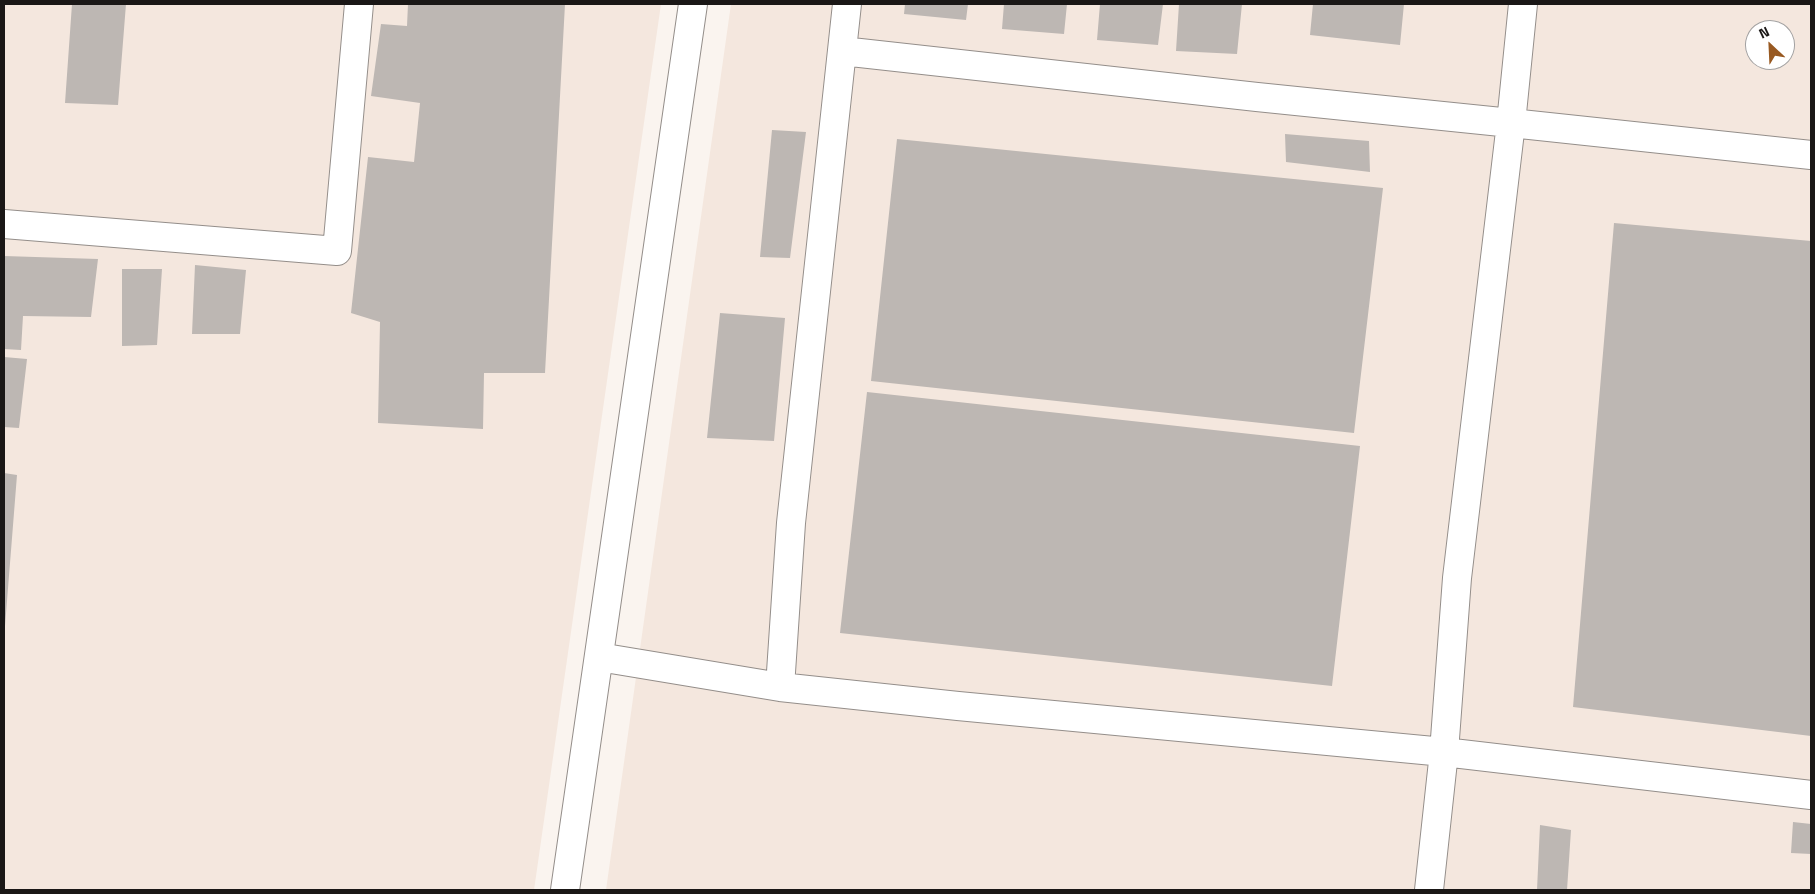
<!DOCTYPE html>
<html>
<head>
<meta charset="utf-8">
<style>
  body { margin:0 }
  #map { position:relative; width:1815px; height:894px; overflow:hidden; background:#faf4ef; font-family:"Titillium Web",sans-serif }
  canvas { display:block }
  .frame { position:absolute; inset:0; border:5px solid #1a1716; pointer-events:none }
  .north { position:absolute; left:1745px; top:20px; width:50px; height:50px; box-sizing:border-box; background:#fff; border:1px solid #a3a2a2; border-radius:50%; rotate:335deg; font-size:14px; font-weight:700; line-height:20px; text-align:center; color:#1a1716 }
  .north::after { content:''; display:block; margin:auto; width:18px; height:22px; background:#985921; clip-path:polygon(50% 0,100% 100%,50% 72%,0 100%) }
</style>
</head>
<body>
<div id="map">
<canvas width="1815" height="894"></canvas>
<div class="frame"></div>
<div class="north">N</div>
</div>
<script>
const g = document.querySelector('canvas').getContext('2d');
g.lineJoin = 'round';
function fill(path, color) { g.fillStyle = color; g.fill(path, 'evenodd'); }
const poly = rows => new Path2D(rows.map(r => 'M' + r).join(''));
function stroke(path, color, width, dash) { g.strokeStyle = color; g.lineWidth = width; g.lineCap = dash ? 'butt' : 'round'; g.setLineDash(dash || []); g.stroke(path); }
fill(poly([
  [4,4,661,4,534,890,4,890],
  [731,4,1811,4,1811,890,606,890],
  [1755,30,1785,30,1785,60,1755,60]
]), '#f4e7de');
fill(poly([
  [72,4,126,4,118,105,65,103],
  [408,4,565,4,545,373,484,373,483,429,378,423,380,322,351,313,368,157,414,162,420,103,371,96,381,24,407,26],
  [905,4,968,4,966,20,904,14],
  [1004,4,1067,4,1064,34,1002,29],
  [1100,4,1163,4,1158,45,1097,40],
  [1179,4,1242,4,1237,54,1176,51],
  [1313,4,1404,4,1400,45,1310,35],
  [772,130,806,132,790,258,760,257],
  [1285,134,1369,141,1370,172,1286,162],
  [897,139,1383,188,1354,433,871,381],
  [1614,223,1811,241,1811,736,1573,707],
  [4,256,98,259,91,317,23,316,21,350,4,349],
  [195,265,246,270,240,334,192,334],
  [122,269,162,269,157,345,122,346],
  [720,313,785,318,774,441,707,438],
  [4,357,27,359,19,428,4,427],
  [867,392,1360,446,1332,686,840,633],
  [4,473,17,475,5,626,4,626],
  [1793,822,1811,824,1811,854,1791,853],
  [1540,825,1571,830,1567,890,1537,890]
]), '#bdb7b3');
const minor = poly([
  [842,51,1257,97,1511,123,1811,155],
  [4,224,337,251,359,4],
  [599,657,780,687,958,706,1444,752,1811,795],
  [780,687,791,523,847,4],
  [565,890,693,4],
  [1429,890,1444,752,1457,578,1511,123,1523,4]
]);
stroke(minor, '#948e8a', 30);
stroke(minor, '#fff', 28);
</script>
</body>
</html>
